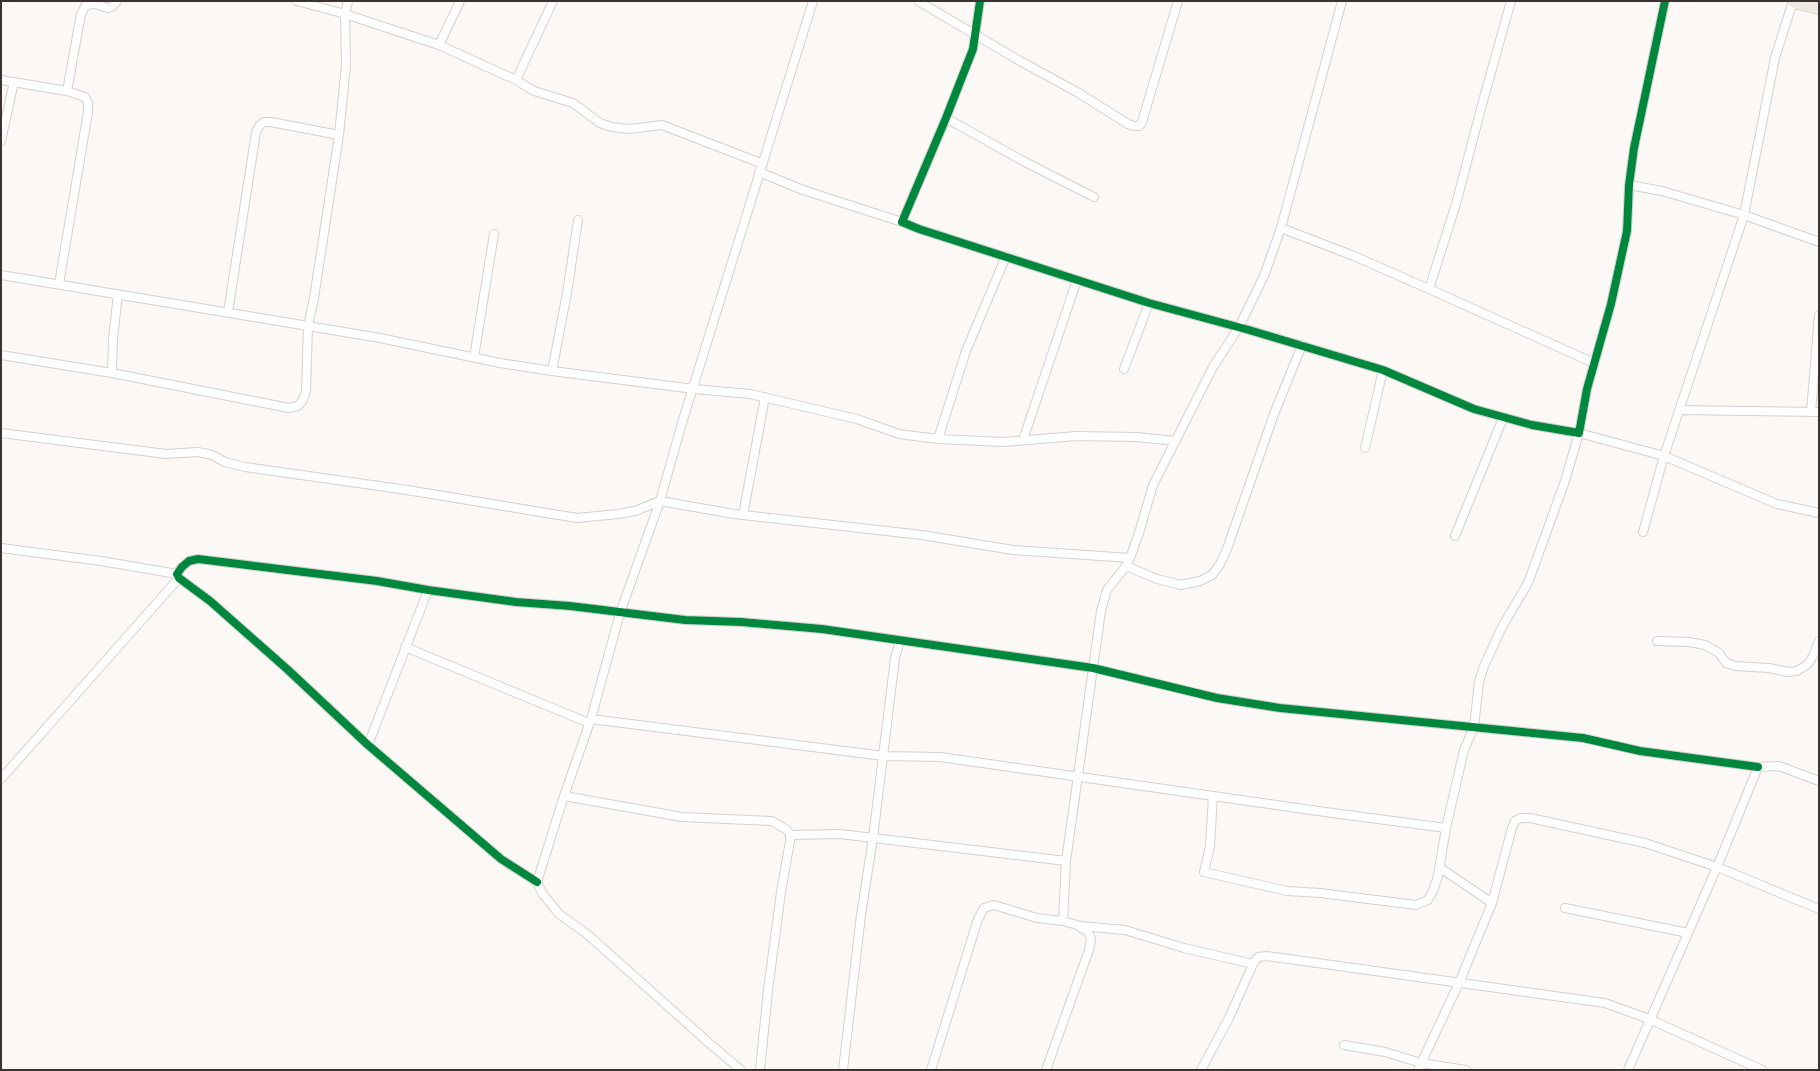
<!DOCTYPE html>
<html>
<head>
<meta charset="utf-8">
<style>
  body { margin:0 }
  #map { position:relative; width:1820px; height:1071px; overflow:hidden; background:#fbf8f6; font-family:Figtree,sans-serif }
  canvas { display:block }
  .frame { position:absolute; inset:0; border:2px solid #3b332f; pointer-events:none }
</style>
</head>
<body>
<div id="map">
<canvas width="1820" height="1071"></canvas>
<div class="frame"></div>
</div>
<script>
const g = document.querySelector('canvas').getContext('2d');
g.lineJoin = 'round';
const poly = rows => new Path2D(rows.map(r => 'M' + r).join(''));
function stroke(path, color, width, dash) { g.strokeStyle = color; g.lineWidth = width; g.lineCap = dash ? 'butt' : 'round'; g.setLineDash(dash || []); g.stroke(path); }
const minor = poly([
  [297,1,345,14,439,45,516,80],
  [348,1,345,14,346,65,339,135,314,298,308,326,380,338,500,363,552,371,694,389,750,394,857,419,899,434,938,439,1004,442,1076,436,1137,437,1176,441],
  [553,1,516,80,534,91,573,103,600,123,611,127,629,129,662,125,763,164],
  [918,1,1020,61,1077,92,1128,124,1134,126,1139,126,1142,122,1178,1],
  [980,1,973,49,946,118,902,222,919,229,1149,303,1249,330,1383,370,1474,409,1532,425,1579,433,1587,389,1611,304,1627,231,1629,185,1634,148,1665,1],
  [1511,1,1483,101,1456,204,1429,289,1594,363],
  [439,45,460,1],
  [1,80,67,91,81,14,86,5,95,4,108,8,112,7,117,1],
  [946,118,1023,161,1094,197],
  [1,141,14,82],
  [759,172,803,190,902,222],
  [1629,185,1662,191,1744,215,1819,242],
  [1281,228,1354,256,1429,289],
  [1,275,308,326,306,391,303,400,298,406,289,408,112,373,1,355],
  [59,284,88,112,88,103,85,97,67,91],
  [228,312,256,132,260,125,264,122,271,122,339,135],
  [474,357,494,234],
  [1124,369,1149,303],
  [552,371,567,293,578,220],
  [112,373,113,338,118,294],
  [1679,410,1819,412],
  [1811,412,1819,315],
  [1,433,166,454,198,452,212,455,225,462,245,467,407,490,577,518,618,514,635,511,660,501,734,514,922,535,1013,550,1130,558,1139,533,1153,485,1213,367,1239,327,1264,276,1281,228,1342,1],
  [938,439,966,351,1006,256],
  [1023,440,1077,280],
  [1365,448,1383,370],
  [743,515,765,397],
  [1643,532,1664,456,1777,504,1819,513],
  [1455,536,1503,418],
  [1,548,101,561,177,574],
  [1128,562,1126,566,1157,579,1181,585,1200,581,1212,575,1220,564,1227,549,1274,414,1302,345],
  [1657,641,1689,642,1705,645,1719,653,1726,663,1735,666,1769,668,1788,672,1797,671,1808,664,1813,656,1819,641],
  [405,647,589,723],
  [591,719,884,756,940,757,1325,812,1446,828,1438,876,1433,891,1428,900,1416,905,1320,893,1287,891,1204,872,1210,846,1213,796],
  [368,745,428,590],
  [1,779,179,578],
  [564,796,682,817,772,821,787,830,790,835,790,841,781,892,768,990,760,1070],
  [1446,828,1464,750,1474,727,1479,682,1484,666,1502,627,1528,583,1565,481,1579,433,1664,456,1744,215,1775,58,1793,1],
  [790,835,840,834,1066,861],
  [1439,867,1492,903],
  [537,882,501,859,368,745,287,669,210,601,179,578,177,574,182,567,189,561,198,559,377,581,428,590,516,602,570,606,685,620,741,622,822,629,1093,668,1217,698,1280,708,1583,738,1640,751,1758,767],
  [1565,908,1688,933],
  [1080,926,1125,930,1184,948,1253,964],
  [1344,1045,1385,1052,1421,1063,1466,1070],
  [741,1070,709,1043,587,934,559,914,542,893,537,882,564,796,591,719,620,613,660,501,682,423,813,1],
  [843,1070,861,915,873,838,895,658,900,641],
  [931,1070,978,919,984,908,994,905,1037,918,1063,921],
  [1046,1070,1089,950,1091,939,1088,932,1077,925,1063,921,1066,861,1101,611,1107,590,1126,566],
  [1201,1070,1229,1018,1253,964,1258,957,1267,956,1605,1003,1649,1019,1762,1070],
  [1418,1070,1459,983,1492,903,1512,828,1515,821,1521,818,1530,818,1645,843,1717,867,1819,909],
  [1628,1070,1717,867,1758,767,1779,766,1819,781]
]);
const trunk = poly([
  [1795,1,1819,7]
]);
stroke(minor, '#d6d0ce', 10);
stroke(trunk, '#d6d4d2', 16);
stroke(minor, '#fefefe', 8);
stroke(trunk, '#f0e9e2', 14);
stroke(poly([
  [980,1,973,49,946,118,902,222,919,229,1149,303,1249,330,1383,370,1474,409,1532,425,1579,433,1587,389,1611,304,1627,231,1629,185,1634,148,1665,1],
  [537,882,501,859,368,745,287,669,210,601,179,578,177,574,182,567,189,561,198,559,377,581,428,590,516,602,570,606,685,620,741,622,822,629,1093,668,1217,698,1280,708,1583,738,1640,751,1758,767]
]), '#00873e', 8);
</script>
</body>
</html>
